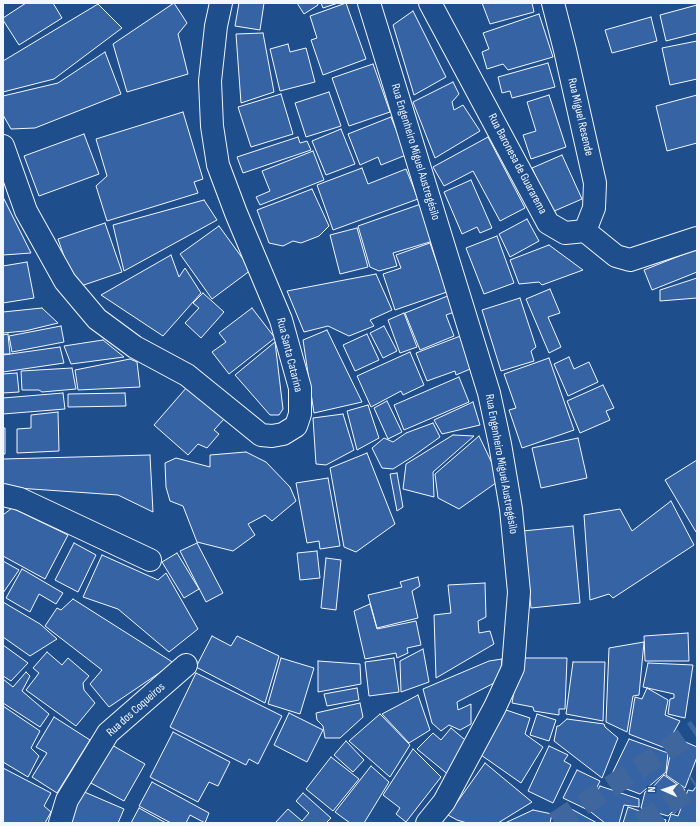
<!DOCTYPE html>
<html>
<head>
<meta charset="utf-8">
<style>
  body { margin:0 }
  #map { position:relative; width:700px; height:826px; overflow:hidden; background:#1f4e8c; font-family:"Sofia Sans Condensed",sans-serif }
  canvas { display:block }
  .frame { position:absolute; inset:0; border:4px solid #f2f6ff; pointer-events:none }
  .north { position:absolute; left:644px; top:770px; width:40px; height:40px; -webkit-text-stroke:3px #1f4e8c; paint-order:stroke; rotate:272deg; font-size:11px; font-weight:700; line-height:16px; text-align:center; color:#f2f6ff }
  .north::after { content:''; display:block; margin:auto; width:14px; height:18px; background:#f2f6ff; clip-path:polygon(50% 0,100% 100%,50% 72%,0 100%) }
</style>
</head>
<body>
<div id="map">
<canvas width="700" height="826"></canvas>
<div class="frame"></div>
<div class="north">N</div>
</div>
<script>
const g = document.querySelector('canvas').getContext('2d');
g.lineJoin = 'round';
function fill(path, color) { g.fillStyle = color; g.fill(path, 'evenodd'); }
const poly = rows => new Path2D(rows.map(r => 'M' + r).join(''));
function stroke(path, color, width, dash) { g.strokeStyle = color; g.lineWidth = width; g.lineCap = dash ? 'butt' : 'round'; g.setLineDash(dash || []); g.stroke(path); }
function drawText(font, color, halo, rows, align = 'center') {
  g.font = font + ' "Sofia Sans Condensed",sans-serif'; g.lineWidth = 3; g.setLineDash([]); g.textBaseline = 'middle'; g.strokeStyle = halo; g.fillStyle = color; for (const [text, x, y, turn = 0] of rows) {
    g.save(); g.translate(x, y); g.rotate((+turn || 0) * Math.PI / 180); g.textAlign = isNaN(turn) ? turn : align; if (halo) g.strokeText(text, 0, 0); g.fillText(text, 0, 0); g.restore();
  }
}
const building = poly([
  [26,3,53,3,62,18,19,45,3,20,3,18,26,3],
  [174,3,187,23,178,34,188,74,127,92,113,44,174,3],
  [239,3,264,3,260,30,235,26,239,3],
  [297,3,317,3,318,5,304,14,297,3],
  [321,3,338,3,323,8,321,3],
  [346,3,366,59,323,75,311,40,317,38,310,16,346,3],
  [482,3,532,3,534,12,490,24,482,3],
  [98,4,122,28,54,79,3,92,3,61,98,4],
  [697,5,697,33,666,41,660,15,697,5],
  [413,11,446,77,414,95,393,25,413,11],
  [539,14,553,57,508,70,503,64,487,69,482,52,489,49,483,33,539,14],
  [651,17,657,41,612,53,605,30,651,17],
  [263,33,274,92,241,103,236,34,263,33],
  [697,41,697,79,670,85,662,48,697,41],
  [288,44,290,52,306,48,315,82,280,91,270,49,288,44],
  [105,52,121,94,35,128,11,129,3,115,3,96,58,83,105,52],
  [548,63,555,87,512,98,510,91,502,93,498,77,548,63],
  [373,64,390,112,349,126,332,78,373,64],
  [453,82,459,94,452,102,454,110,463,105,480,131,435,158,413,102,453,82],
  [329,92,341,126,306,137,295,103,329,92],
  [281,94,293,134,251,147,238,107,281,94],
  [549,95,566,147,531,159,523,135,536,131,527,102,549,95],
  [697,95,697,143,667,151,656,106,697,95],
  [183,112,203,179,194,182,198,193,107,221,96,186,107,176,96,139,183,112],
  [391,117,406,155,381,165,378,157,360,165,348,134,391,117],
  [341,129,355,164,326,175,312,141,341,129],
  [84,134,99,174,39,196,24,156,84,134],
  [298,137,300,143,307,141,311,150,243,173,237,157,298,137],
  [488,137,525,208,500,221,473,171,444,186,433,167,488,137],
  [313,151,324,180,260,205,256,197,270,191,262,171,313,151],
  [562,155,582,199,552,212,532,168,562,155],
  [362,168,368,184,406,169,418,199,333,230,317,185,362,168],
  [471,180,492,228,480,233,477,227,462,234,444,192,471,180],
  [312,189,329,226,319,236,301,243,293,241,283,246,269,243,257,210,312,189],
  [3,197,31,253,3,255,3,197],
  [204,200,217,220,124,271,113,225,204,200],
  [421,204,433,241,393,253,397,266,379,271,370,267,358,226,421,204],
  [527,219,539,241,510,257,499,234,527,219],
  [105,223,122,272,75,288,58,239,105,223],
  [219,226,251,270,212,299,180,254,219,226],
  [357,228,368,267,340,274,330,235,357,228],
  [497,236,514,283,484,294,466,248,497,236],
  [430,243,447,292,395,310,383,274,401,268,396,255,430,243],
  [549,245,583,270,542,285,539,282,519,284,510,260,549,245],
  [697,249,697,272,652,290,644,270,697,249],
  [171,255,179,277,185,268,201,293,163,336,101,295,171,255],
  [27,262,34,298,3,303,3,266,27,262],
  [376,274,392,310,370,320,374,326,349,336,328,326,304,332,287,291,376,274],
  [697,278,697,298,660,301,660,290,697,278],
  [550,289,560,313,548,317,561,347,549,353,526,299,550,289],
  [203,293,224,312,201,338,185,323,199,308,193,303,203,293],
  [450,295,457,311,446,315,454,336,420,350,405,313,450,295],
  [520,298,536,347,531,351,534,361,501,371,482,310,520,298],
  [42,308,58,323,25,331,3,333,3,312,42,308],
  [252,308,275,338,229,374,212,352,226,342,219,333,252,308],
  [404,313,417,347,400,353,388,320,404,313],
  [61,326,64,342,12,352,9,336,61,326],
  [384,326,397,351,383,358,370,333,384,326],
  [327,330,362,402,314,413,303,340,327,330],
  [8,334,10,354,3,354,3,335,8,334],
  [367,334,379,360,355,371,343,345,367,334],
  [463,335,475,367,456,375,455,371,427,381,416,353,463,335],
  [103,340,124,357,71,364,64,346,103,340],
  [275,342,283,409,279,415,270,415,235,375,275,342],
  [60,347,64,363,3,372,3,355,60,347],
  [410,352,424,385,403,395,401,391,371,407,357,376,410,352],
  [569,357,574,369,589,362,598,382,568,396,554,364,569,357],
  [549,358,574,430,522,448,509,410,516,408,504,374,549,358],
  [130,359,137,362,140,387,78,390,75,370,130,359],
  [72,368,76,389,42,392,39,390,22,390,21,371,72,368],
  [17,373,19,392,3,393,3,374,17,373],
  [459,377,469,402,404,430,394,405,459,377],
  [603,385,614,408,606,411,610,420,580,433,567,401,603,385],
  [187,387,224,419,214,430,219,434,207,448,198,444,188,455,154,425,187,387],
  [63,393,65,409,3,414,3,398,63,393],
  [125,393,126,406,68,407,68,394,125,393],
  [387,401,402,432,388,439,374,408,387,401],
  [473,402,480,425,442,434,434,420,473,402],
  [368,405,379,438,357,450,347,411,368,405],
  [58,412,59,451,17,453,17,429,31,428,31,415,58,412],
  [343,414,354,450,326,465,316,464,313,418,343,414],
  [433,423,440,437,412,457,393,469,382,468,372,448,384,438,393,442,406,433,433,423],
  [3,428,5,428,5,454,3,454,3,428],
  [453,435,474,436,433,472,434,497,403,489,406,464,453,435],
  [479,436,500,480,459,509,438,498,435,474,479,436],
  [578,438,587,478,541,488,532,448,578,438],
  [246,452,266,462,290,487,296,501,272,521,265,515,248,524,255,535,233,551,197,542,183,506,170,501,166,487,165,463,176,458,210,467,210,455,246,452],
  [367,453,395,524,356,552,344,547,330,468,367,453],
  [150,455,153,512,118,495,3,487,3,459,150,455],
  [697,460,697,532,696,532,665,480,697,460],
  [397,473,403,507,397,511,390,474,397,473],
  [328,478,340,546,320,549,319,541,307,543,296,483,328,478],
  [671,501,694,545,613,598,609,594,590,600,584,515,620,509,632,531,671,501],
  [12,508,68,535,45,579,3,556,3,515,12,508],
  [573,526,580,603,531,608,523,531,573,526],
  [74,543,96,555,78,592,55,580,74,543],
  [197,543,223,593,206,602,180,551,197,543],
  [317,551,320,578,300,580,297,553,317,551],
  [177,553,199,589,184,598,162,562,177,553],
  [102,555,158,580,166,573,198,629,169,652,118,609,83,597,102,555],
  [326,558,341,560,336,610,321,608,326,558],
  [3,561,19,570,3,593,3,561],
  [22,569,63,593,56,604,39,594,30,612,6,598,22,569],
  [418,577,420,586,412,591,418,618,377,628,368,595,402,587,400,582,418,577],
  [485,583,486,617,478,621,479,633,490,631,494,644,436,678,434,615,451,613,448,585,485,583],
  [73,599,174,663,109,707,90,684,102,670,45,626,57,608,61,610,73,599],
  [3,602,40,624,57,639,30,656,3,637,3,602],
  [370,604,377,629,416,621,421,645,407,648,408,653,397,658,396,653,365,659,354,611,370,604],
  [688,633,689,661,645,661,644,636,688,633],
  [212,636,231,646,237,636,279,656,265,703,196,667,212,636],
  [644,642,639,695,633,696,627,732,606,722,609,648,644,642],
  [3,645,28,663,11,681,3,676,3,645],
  [423,649,429,682,401,692,400,661,423,649],
  [47,652,62,665,68,658,89,676,83,683,84,690,95,703,76,726,26,690,39,673,33,668,47,652],
  [281,658,314,668,300,714,268,704,281,658],
  [394,658,399,692,369,696,365,662,394,658],
  [520,658,567,658,565,709,559,709,559,715,534,711,533,707,512,703,520,658],
  [502,659,500,680,457,702,458,710,471,704,471,724,460,730,449,725,441,731,432,723,423,689,489,661,502,659],
  [318,661,360,664,361,684,318,692,318,661],
  [573,662,605,662,603,721,566,714,573,662],
  [648,663,693,665,685,718,668,714,670,699,674,698,674,694,643,687,648,663],
  [26,672,30,676,22,691,49,714,40,727,3,703,3,679,13,687,26,672],
  [196,673,282,716,258,764,249,759,246,765,170,727,196,673],
  [357,688,359,700,327,706,324,694,357,688],
  [647,688,668,700,665,715,680,721,665,748,629,734,635,697,642,699,647,688],
  [418,695,430,730,409,743,382,714,418,695],
  [360,703,363,717,340,738,325,738,323,726,317,720,316,713,360,703],
  [3,706,40,731,31,748,39,756,28,777,3,762,3,706],
  [503,709,530,718,525,734,543,747,521,783,481,755,503,709],
  [289,713,323,730,307,762,274,745,289,713],
  [380,714,410,745,390,777,349,741,380,714],
  [537,714,556,720,549,741,530,735,537,714],
  [54,717,90,740,57,793,32,777,47,753,36,747,54,717],
  [567,719,604,724,605,727,618,738,602,778,554,741,557,726,559,726,567,719],
  [451,728,471,745,450,776,417,749,433,733,441,740,451,728],
  [173,732,230,762,218,786,209,782,198,802,150,777,173,732],
  [674,737,697,747,697,757,685,788,666,775,674,737],
  [629,739,668,753,666,772,640,794,608,782,629,739],
  [346,741,364,760,353,772,334,755,346,741],
  [110,744,145,764,124,801,89,782,110,744],
  [549,746,568,755,564,761,571,765,553,803,528,791,549,746],
  [413,749,441,777,406,822,396,814,400,808,383,795,413,749],
  [331,757,359,779,333,811,306,789,331,757],
  [485,763,532,802,498,823,467,823,457,820,448,815,485,763],
  [371,766,389,782,364,823,350,823,335,812,371,766],
  [3,768,51,793,44,806,51,812,45,823,3,823,3,768],
  [577,770,600,781,586,809,563,798,577,770],
  [664,775,685,790,675,813,672,812,668,816,641,808,645,792,652,788,664,775],
  [152,782,209,813,205,823,190,815,186,823,171,823,139,806,152,782],
  [697,785,697,823,668,823,671,814,678,816,688,790,693,791,697,785],
  [600,786,639,799,639,807,624,805,619,823,605,823,587,809,600,786],
  [82,791,124,809,118,823,68,823,82,791],
  [303,793,331,818,326,823,275,823,288,809,302,821,309,813,296,801,303,793],
  [564,805,597,823,554,823,564,805],
  [628,807,666,820,665,823,623,823,628,807],
  [139,808,166,823,131,823,139,808],
  [533,810,552,814,550,823,505,823,533,810]
]);
fill(building, '#3563a3');
stroke(building, '#f2f6ff', 1);
stroke(poly([
  [555,823,697,730],
  [640,823,697,785]
]), '#3f679d', 22, [22, 11]);
const minor = poly([
  [369,3,489,393,500,444,511,509,519,592,513,668,495,707,444,802,427,823],
  [430,3,548,223,565,233,585,231,616,256,630,260,697,238],
  [553,3,565,50,595,183,594,208,585,231],
  [3,146,26,211,65,281,97,319,135,347,187,375,261,435,272,436,283,434,296,426,300,414,300,388,281,320,236,213,218,165,212,126,210,81,216,26,221,3],
  [3,495,20,499,150,560],
  [60,823,67,800,108,733,186,665]
]);
stroke(minor, '#f2f6ff', 24);
stroke(minor, '#1f4e8c', 22);
drawText('12px', '#f2f6ff', '#1f4e8c', [
  ["Rua Miguel Resende",580,117,77],
  ["Rua Engenheiro Miguel Austregésilo",415,152,73],
  ["Rua Baronesa de Guararema",517,164,62],
  ["Rua Santa Catarina",289,355,76],
  ["Rua Engenheiro Miguel Austregésilo",501,464,80],
  ["Rua dos Coqueiros",136,710,-42]
]);
</script>
</body>
</html>
